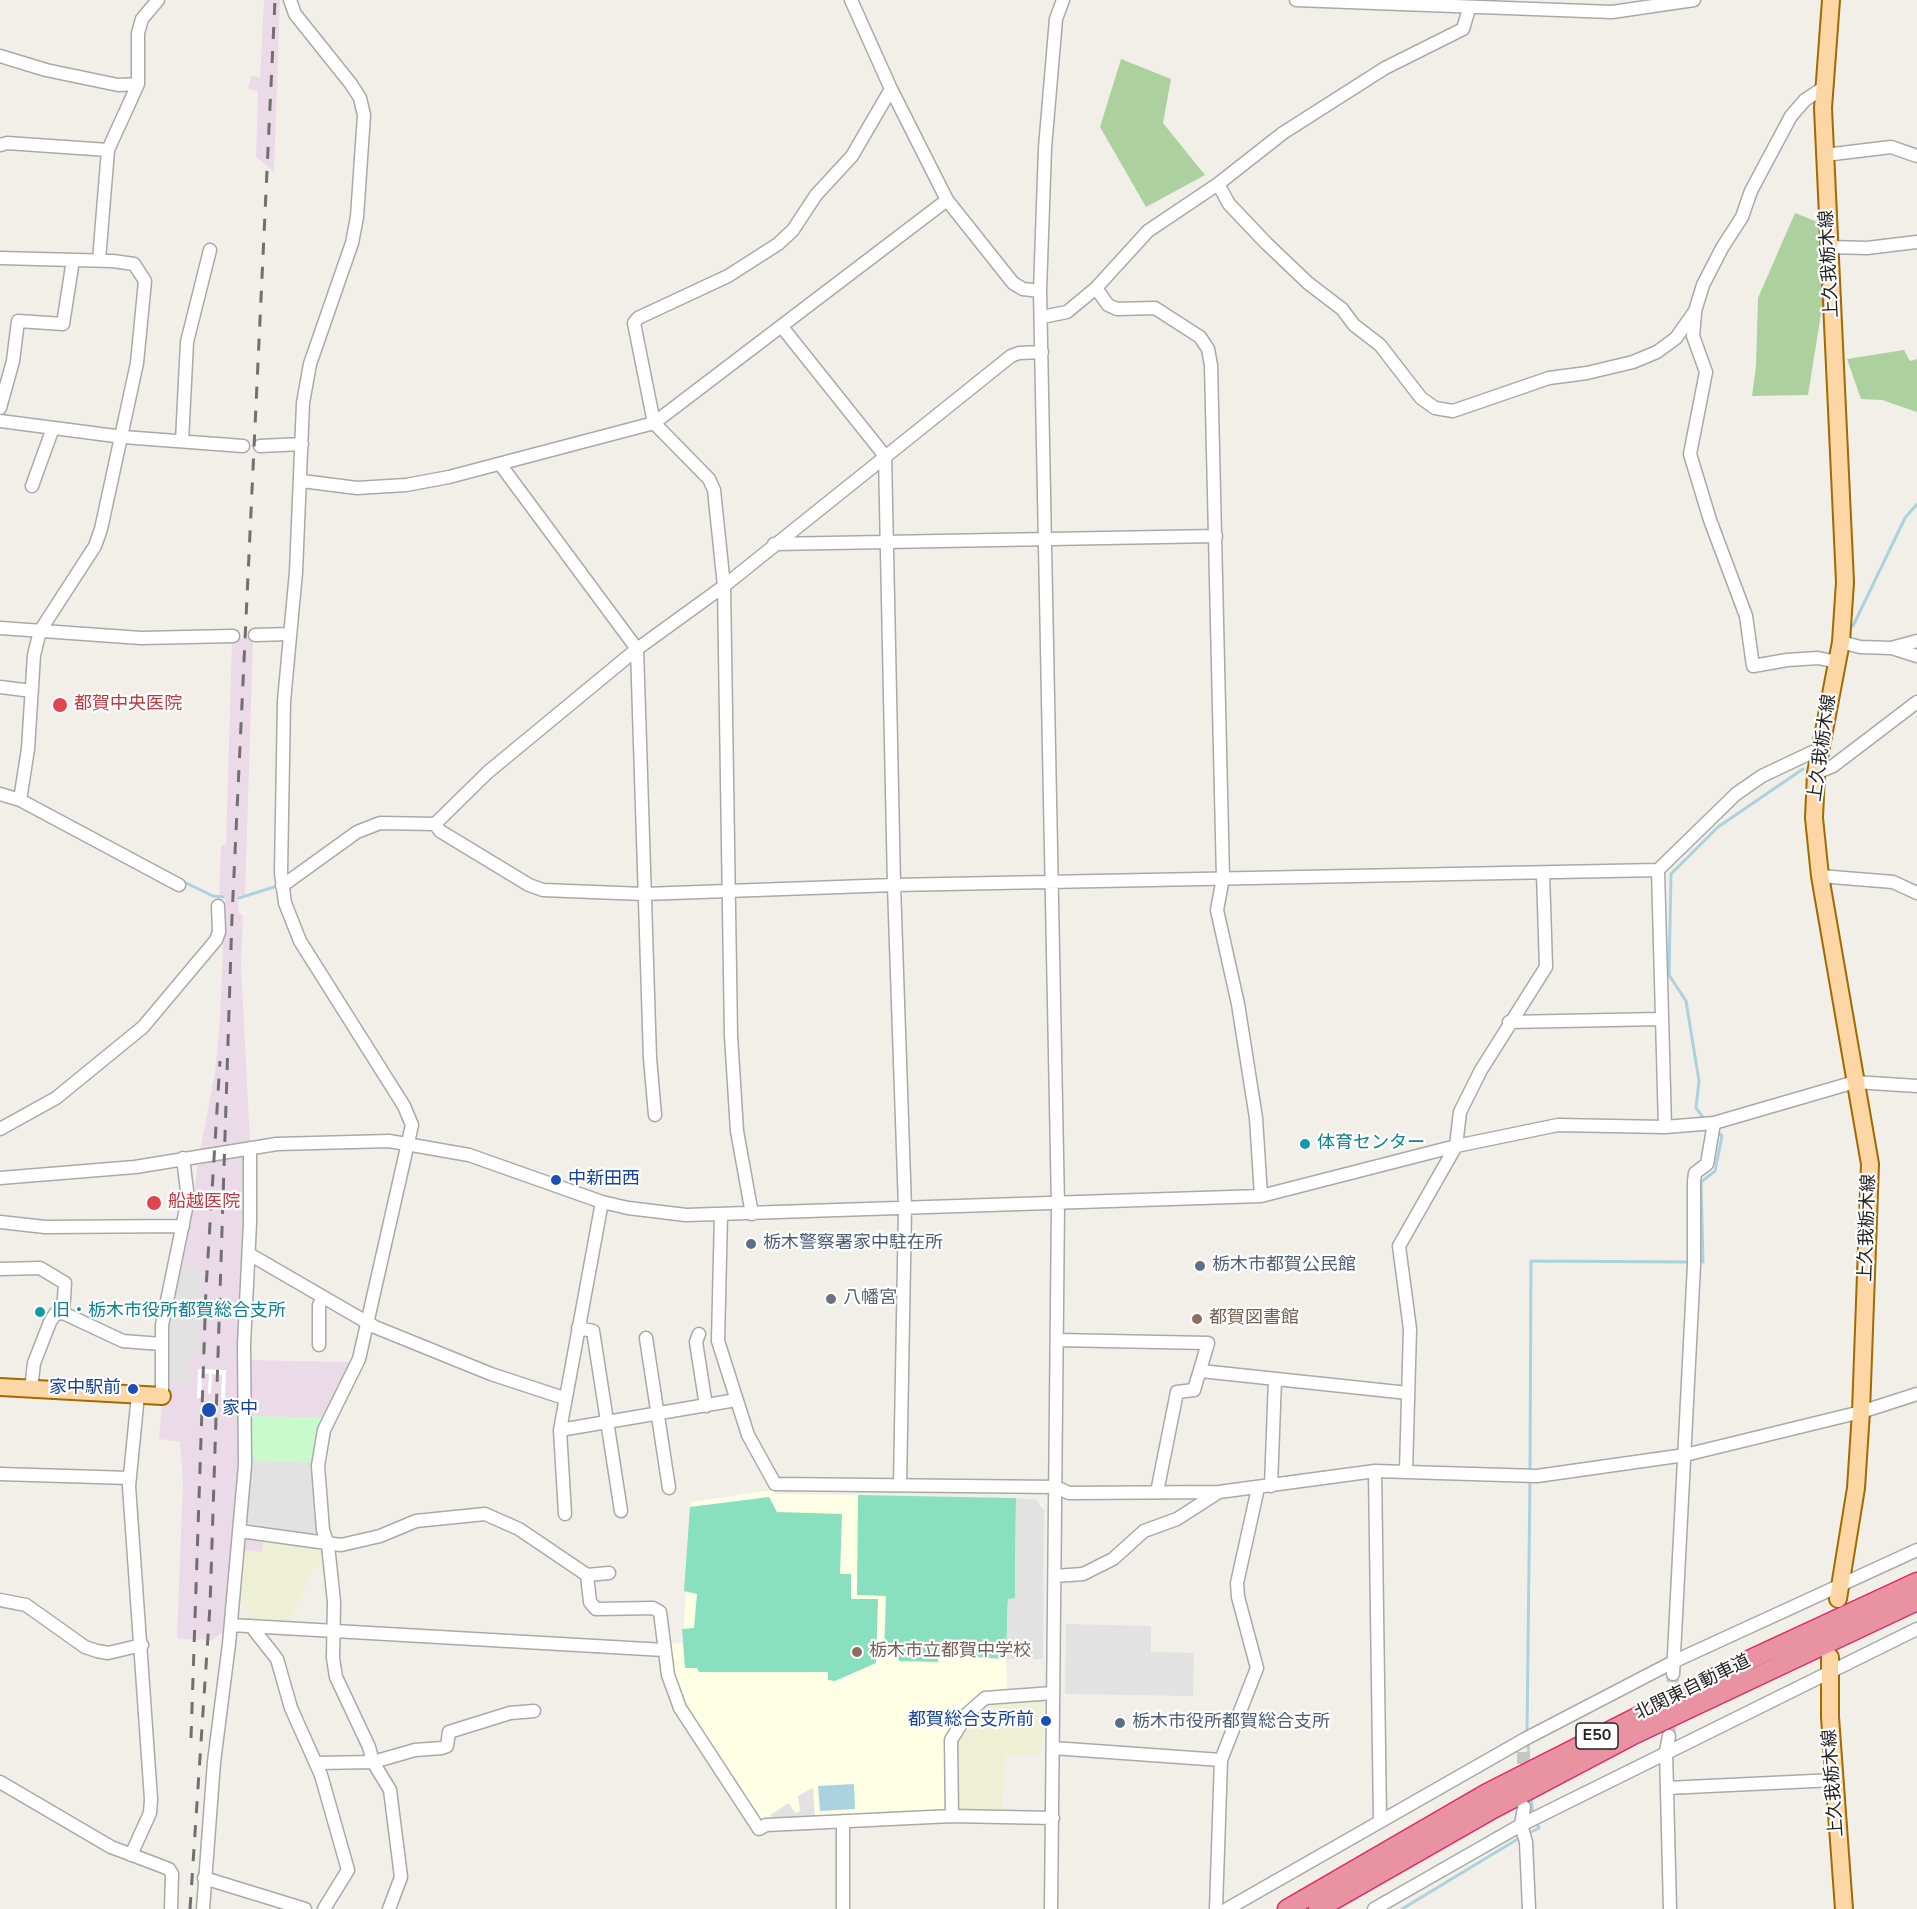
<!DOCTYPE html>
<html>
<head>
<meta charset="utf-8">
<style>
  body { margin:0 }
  canvas { display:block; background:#f2efe9 }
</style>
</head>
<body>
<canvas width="1917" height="1909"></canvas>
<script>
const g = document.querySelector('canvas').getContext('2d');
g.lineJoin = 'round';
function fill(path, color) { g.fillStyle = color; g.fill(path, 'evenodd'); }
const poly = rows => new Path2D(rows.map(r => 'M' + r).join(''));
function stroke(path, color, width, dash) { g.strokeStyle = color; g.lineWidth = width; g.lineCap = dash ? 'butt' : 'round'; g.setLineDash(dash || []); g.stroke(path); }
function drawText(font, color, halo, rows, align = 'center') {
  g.font = font + ' "Nunito Sans","Noto Sans JP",sans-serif'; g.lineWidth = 4.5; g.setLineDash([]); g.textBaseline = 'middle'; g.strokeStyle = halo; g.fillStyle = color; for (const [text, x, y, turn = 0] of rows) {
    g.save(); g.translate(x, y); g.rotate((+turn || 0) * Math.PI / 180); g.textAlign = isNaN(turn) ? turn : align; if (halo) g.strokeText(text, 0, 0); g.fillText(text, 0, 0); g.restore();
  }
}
fill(poly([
  [264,0,280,0,274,172,256,157,258,92,248,88,252,75,260,78],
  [253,638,245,897,239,894,238,912,243,916,241,964,250,1142,200,1151,215,1072,220,1020,225,896,219,896,221,845,226,845,232,641,235,639],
  [242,1154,247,1158,241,1453,225,1631,212,1640,180,1639,177,1637,183,1482,180,1442,159,1439,167,1345,194,1196,198,1161],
  [249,1360,351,1362,341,1388,326,1418,250,1416],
  [245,1535,264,1538,262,1552,243,1550]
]), '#ebdbe8');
fill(poly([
  [772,1490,776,1494,1028,1498,1036,1499,1043,1506,1043,1659,1006,1659,1007,1692,948,1811,758,1819,676,1691,670,1644,683,1643,691,1502]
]), '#ffffe5');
fill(poly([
  [264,1538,325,1547,326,1563,313,1568,288,1625,253,1623,239,1599,243,1550,262,1552],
  [1043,1697,1042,1754,1004,1755,1002,1812,955,1809,955,1736,986,1702]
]), '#eef0d5');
fill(poly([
  [1121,59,1171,79,1163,123,1205,175,1146,207,1100,127],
  [1795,213,1820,223,1824,295,1808,395,1752,396,1756,366,1758,298],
  [1904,350,1910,361,1917,359,1917,412,1882,400,1861,399,1847,359]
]), '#add19e');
fill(poly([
  [250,1416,326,1418,314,1463,249,1460]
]), '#c8facc');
fill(poly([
  [858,1495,1016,1498,1015,1599,1008,1599,1006,1659,938,1655,938,1662,899,1661,898,1654,884,1653,886,1596,857,1595],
  [769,1497,777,1512,842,1514,840,1574,851,1574,851,1599,878,1599,876,1663,835,1681,828,1680,828,1672,699,1672,697,1668,685,1668,682,1629,694,1628,697,1594,684,1591,690,1507]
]), '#88e0be');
fill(poly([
  [180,1266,202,1269,199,1352,189,1352,189,1384,167,1383,167,1330],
  [249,1460,314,1463,314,1500,320,1536,245,1526],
  [1016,1498,1036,1499,1044,1510,1043,1659,1006,1659,1008,1599,1015,1598],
  [1066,1624,1151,1626,1151,1652,1194,1653,1193,1696,1065,1694],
  [813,1788,815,1818,774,1820,770,1815,789,1803,795,1813,800,1811,798,1796]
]), '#e2e2e2');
fill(poly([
  [854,1784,855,1809,820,1811,818,1786]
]), '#aad3df');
fill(poly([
  [198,1369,226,1370,225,1399,221,1398,222,1375,212,1374,211,1394,208,1394,209,1374,202,1373,201,1398,197,1398]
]), '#fff');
stroke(poly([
  [1853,626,1905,518,1917,504],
  [182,881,213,896,223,897],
  [239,898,274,887],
  [1705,1120,1696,1108,1699,1081,1686,1001,1669,975,1671,874,1718,827,1803,769],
  [1698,1262,1703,1262,1701,1182,1715,1171,1722,1136,1716,1131],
  [1530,1471,1531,1261,1691,1262],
  [1527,1732,1530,1478],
  [1528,1742,1529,1765],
  [1531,1796,1533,1816],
  [1527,1834,1539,1828,1536,1822],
  [1402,1909,1521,1837]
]), '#aad3df', 3);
stroke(poly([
  [1669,1736,1673,1674],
  [1523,1752,1523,1781]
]), '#c8c6c1', 12, [12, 6]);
const minor = poly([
  [290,0,295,14,351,84,360,98,364,115,357,217,352,243,310,364,303,403,296,572,284,701,281,873,285,903,300,941,404,1106,412,1125,359,1359,324,1430,318,1466,323,1530,328,1545,334,1602,333,1658,336,1677,369,1747,373,1762,390,1790,401,1877,389,1909],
  [851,0,891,89,947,200,1013,283,1023,289,1040,291],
  [1296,0,1612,12,1694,0],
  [0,56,46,70,118,85,138,84,138,33,142,19,158,0],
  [0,145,7,143,108,150],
  [1825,155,1891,147,1917,156],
  [1218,184,1229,204,1266,243,1308,283,1342,309,1354,325,1380,345,1421,398,1435,408,1453,411,1549,378,1587,373,1633,362,1657,352,1676,338,1695,311,1703,285,1722,248,1742,217,1751,191,1791,116,1805,100,1823,88],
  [1829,247,1867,248,1917,242],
  [0,258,113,261,134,264,145,281,137,363,101,529,95,546,40,631,34,655,28,749,20,800],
  [99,260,108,150,138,84],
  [1096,288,1108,305,1117,309,1155,308,1200,337,1208,349,1211,365,1223,878,1217,910,1238,1004,1256,1118,1261,1196],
  [1695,313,1693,336,1706,372,1690,454,1710,520,1746,616,1753,666,1787,660,1818,658,1837,662],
  [1042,317,1067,312,1096,288,1148,231,1218,184,1283,133,1385,68,1463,29,1469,9],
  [782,327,885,456,894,885,905,1208,900,1485],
  [0,408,13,361,18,321,63,324,73,260],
  [0,421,123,437,243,446],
  [182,441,187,342,210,250],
  [260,446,302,444],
  [500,464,637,649,650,1058,655,1115],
  [302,481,357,488,406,485,449,477,654,423,947,200],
  [32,486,53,428],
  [774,544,1216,536],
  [0,628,141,638,233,636],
  [255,635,290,634],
  [1841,642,1860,647,1891,648,1917,641],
  [1892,648,1917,656],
  [0,687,32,691],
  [1816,773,1833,766,1917,702],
  [0,794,20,800,179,885],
  [435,824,440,831,529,885,543,890,644,894,894,885,1658,870],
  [1820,876,1893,882,1917,893],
  [282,886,357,832,380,823,435,824,488,772,637,649,724,586,1011,356,1019,353,1042,352],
  [1509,1022,1661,1019],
  [1665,1127,1658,870,1736,794,1762,776,1821,748],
  [0,1129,56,1098,143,1027,216,940,219,932,218,906],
  [0,1178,135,1167,277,1144,389,1141,469,1155,602,1202,628,1208,686,1215,1261,1196,1456,1146,1558,1125,1665,1127,1714,1123,1855,1082,1917,1086],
  [721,1214,718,1341,748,1435,775,1484,1056,1487,1069,1493,1219,1492,1375,1471,1537,1476,1685,1455,1861,1412,1917,1394],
  [752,1214,737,1131,731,1036,724,586,714,490,709,479,654,423,634,323,638,318,728,276,778,244,793,230,816,195,852,156,891,89],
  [0,1222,45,1227,183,1226],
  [249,1254,375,1327,491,1374,564,1398],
  [0,1269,40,1268,65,1283,63,1313,55,1314,50,1322,34,1363,31,1389],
  [63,1313,123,1341,161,1344],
  [578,1328,593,1331,621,1511],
  [699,1334,696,1342,706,1406],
  [646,1338,669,1488],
  [1057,1340,1208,1343,1194,1390,1177,1392,1157,1492],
  [319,1345,319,1305,323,1298],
  [1201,1371,1408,1393],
  [162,1396,162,1325,188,1199,183,1158],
  [560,1430,736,1400],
  [1375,1471,1380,1820],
  [1406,1471,1410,1329,1399,1246,1456,1146,1460,1112,1481,1070,1546,967,1543,873],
  [0,1474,130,1478],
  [1271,1486,1275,1379],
  [565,1514,560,1430,602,1202],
  [240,1531,341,1545,380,1536,416,1521,485,1514,519,1529,587,1575,609,1573],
  [587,1575,590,1602,596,1609,653,1608,660,1612,668,1675,680,1708,759,1829,766,1825,952,1816,1053,1818],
  [1055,1576,1083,1574,1113,1559,1144,1531,1177,1519,1219,1492],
  [0,1600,26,1605,85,1647,97,1651,108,1653,142,1645],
  [231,1625,664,1650],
  [251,1626,277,1659,291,1708,321,1775,348,1870,324,1909],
  [1673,1674,1694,1265,1694,1181,1695,1173,1707,1164,1714,1123],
  [1669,1736,1666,1751,1670,1909],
  [1053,1748,1221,1760],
  [317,1763,373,1762,415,1750,442,1748,447,1746,449,1732,510,1713,534,1711],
  [0,1782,111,1847,169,1869,172,1874,171,1909],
  [1667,1788,1834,1780],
  [1524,1807,1521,1825,1526,1842,1529,1909],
  [952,1816,951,1740,967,1714,985,1698,1053,1693],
  [843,1821,843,1909],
  [131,1855,150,1813,151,1799,129,1486,138,1395],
  [204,1878,305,1909],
  [203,1909,214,1762,229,1644,245,1465,244,1344,250,1223,250,1148],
  [1051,1909,1058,1205,1040,291,1045,148,1056,19,1063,0],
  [1216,1909,1221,1760,1257,1668,1238,1597,1237,1583,1258,1488],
  [1227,1909,1525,1739,1675,1661,1917,1550],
  [1374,1909,1521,1825,1917,1629]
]);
const major = poly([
  [1831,0,1823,108,1845,582,1841,642,1816,773,1814,818,1820,876,1870,1164,1861,1412,1856,1488,1838,1599],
  [0,1387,162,1396],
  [1830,1657,1830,1717,1844,1909]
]);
const highway = poly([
  [1287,1909,1487,1793,1753,1658,1917,1582],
  [1318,1909,1493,1809,1635,1734,1917,1601]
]);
stroke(minor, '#a9a9a9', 15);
stroke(major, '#a06b00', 20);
stroke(highway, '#dc2a67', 21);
stroke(minor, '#fff', 12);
stroke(major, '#fcd6a4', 16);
stroke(highway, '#e892a2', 18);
stroke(poly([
  [191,1738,206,1289,220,1061],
  [190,1909,210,1606,232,917,275,0]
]), '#707070', 3, [12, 12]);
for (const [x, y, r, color] of [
  [60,705,8,"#e0444e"],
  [1305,1144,6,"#0f9aa8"],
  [556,1180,6,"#1a4fb4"],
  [154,1203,8,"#e0444e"],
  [751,1244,6,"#5c6f8a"],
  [1200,1266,6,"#5c6f8a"],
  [831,1299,6,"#6b7280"],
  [40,1312,6,"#0f9aa8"],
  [1197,1319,6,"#8d6e63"],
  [133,1389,6,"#1a4fb4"],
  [209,1410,8,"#1a4fb4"],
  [857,1652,6,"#8d6e63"],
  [1046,1721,6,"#1a4fb4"],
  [1120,1723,6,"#5c6f8a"]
]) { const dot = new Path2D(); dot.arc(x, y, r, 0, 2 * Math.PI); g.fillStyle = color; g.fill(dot); stroke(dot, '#fff', 2); }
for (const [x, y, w] of [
  [1597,1736,42]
]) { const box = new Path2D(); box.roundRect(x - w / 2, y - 13, w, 26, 4.5); g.fillStyle = '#fff'; g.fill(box); stroke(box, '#222', 1.5); }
drawText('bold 16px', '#222', null, [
  ["E50",1597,1736]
]);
drawText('18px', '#222', '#fff', [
  ["上久我栃木線",1830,264,-93],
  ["上久我栃木線",1823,748,-82],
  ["上久我栃木線",1868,1228,-88],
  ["北関東自動車道",1693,1688,-26],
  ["上久我栃木線",1834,1783,-94]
]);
drawText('18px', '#be3a42', '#fff', [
  ["都賀中央医院",74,705],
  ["船越医院",168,1203]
], 'left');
drawText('18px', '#0d838f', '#fff', [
  ["体育センター",1317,1144],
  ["旧・栃木市役所都賀総合支所",52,1312]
], 'left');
drawText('18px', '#164399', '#fff', [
  ["中新田西",568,1180],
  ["家中駅前",121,1389,"right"],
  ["家中",222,1410],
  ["都賀総合支所前",1034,1721,"right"]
], 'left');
drawText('18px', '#4e5e75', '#fff', [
  ["栃木警察署家中駐在所",763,1244],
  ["栃木市都賀公民館",1212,1266],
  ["栃木市役所都賀総合支所",1132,1723]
], 'left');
drawText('18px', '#5b616d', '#fff', [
  ["八幡宮",843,1299]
], 'left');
drawText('18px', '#785e54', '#fff', [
  ["都賀図書館",1209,1319],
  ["栃木市立都賀中学校",869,1652]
], 'left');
</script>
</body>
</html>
